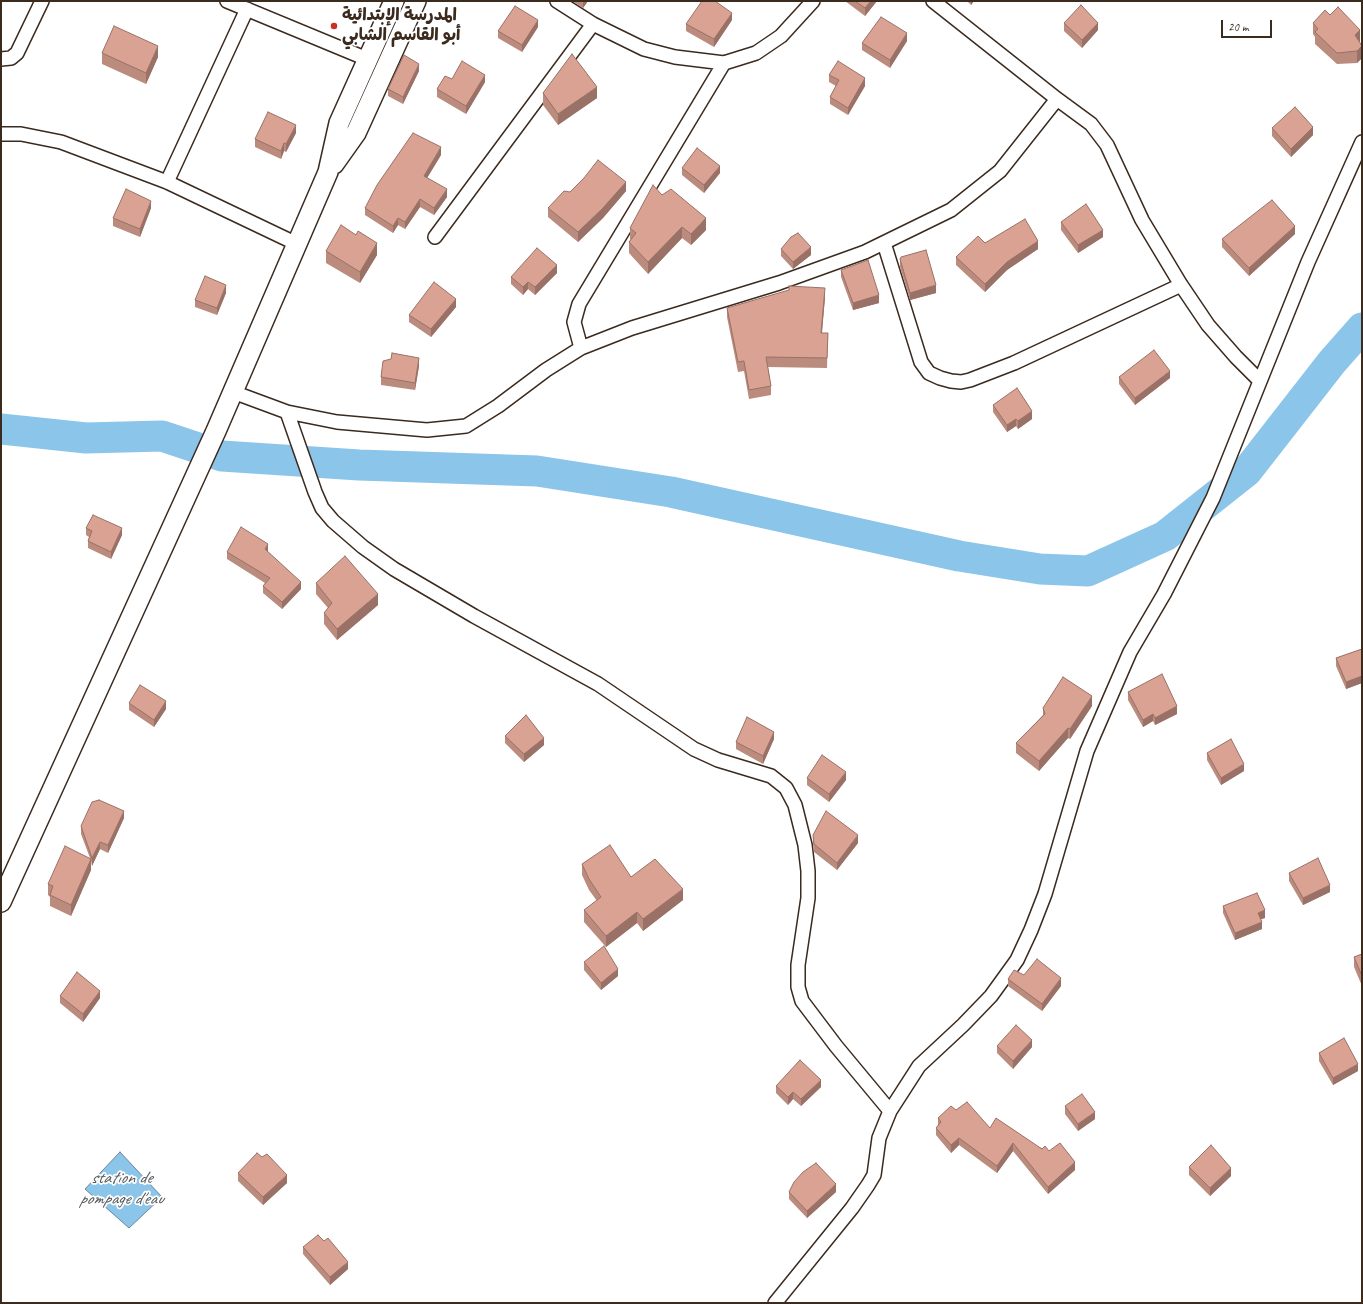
<!DOCTYPE html>
<html>
<head>
<meta charset="utf-8">
<style>
  body { margin:0 }
  #map { position:relative; width:1363px; height:1304px; overflow:hidden; background:#fff; font-family:Caveat,sans-serif }
  canvas { display:block }
  .frame { position:absolute; inset:0; border:2px solid #3b2a1e; pointer-events:none }
  .scale { position:absolute; left:1221px; top:20px; width:51px; height:18px; box-sizing:border-box; border:2px solid #3b2a1e; border-top:0; padding-left:5px; font-size:12px; line-height:14px; white-space:nowrap; color:#3b2a1e; -webkit-text-stroke:3px #fff; paint-order:stroke }
</style>
</head>
<body>
<div id="map">
<canvas width="1363" height="1304"></canvas>
<div class="frame"></div>
<div class="scale">20 m</div>
</div>
<script>
const g = document.querySelector('canvas').getContext('2d');
g.lineJoin = 'round';
function fill(path, color) { g.fillStyle = color; g.fill(path, 'evenodd'); }
const poly = rows => new Path2D(rows.map(r => 'M' + r).join(''));
function stroke(path, color, width, dash) { g.strokeStyle = color; g.lineWidth = width; g.lineCap = dash ? 'butt' : 'round'; g.setLineDash(dash || []); g.stroke(path); }
function drawText(font, color, halo, rows, align = 'center') {
  g.font = font + ' Caveat,"Playpen Sans Arabic",sans-serif'; g.lineWidth = 3.5; g.setLineDash([]); g.textBaseline = 'middle'; g.strokeStyle = halo; g.fillStyle = color; for (const [text, x, y, turn = 0] of rows) {
    g.save(); g.translate(x, y); g.rotate((+turn || 0) * Math.PI / 180); g.textAlign = isNaN(turn) ? turn : align; if (halo) g.strokeText(text, 0, 0); g.fillText(text, 0, 0); g.restore();
  }
}
const water = poly([
  [120,1152,162,1197,129,1228,85,1189,120,1152]
]);
fill(water, '#8bc5ea');
stroke(water, '#6b8798', 1);
stroke(poly([
  [1,429,86,438,162,436,222,456,359,465,537,471,671,492,959,556,1040,569,1088,571,1165,536,1247,471,1332,362,1362,328]
]), '#8bc5ea', 31);
const minor = poly([
  [227,1,367,59],
  [557,1,593,24,644,49,675,57,724,63,756,53,781,36,813,1],
  [933,1,1057,99,1091,124,1107,145,1142,220,1181,285,1208,325,1236,357,1260,381],
  [1,59,11,58,17,53,42,1],
  [1,134,21,134,61,142,167,182,297,244],
  [167,182,247,9],
  [435,237,593,24],
  [884,243,921,362,929,373,940,378,951,381,961,382,970,380,1014,363,1181,285],
  [581,348,574,322,579,304,724,63],
  [233,392,287,412,337,422,427,430,466,426,498,406,546,370,581,348,632,328,779,283,865,252,951,210,1000,171,1057,99],
  [287,412,315,492,322,508,333,521,363,547,394,569,474,616,598,684,694,749,718,760,771,776,786,788,795,805,805,845,808,871,808,898,798,965,798,987,802,1001,836,1046,890,1111],
  [775,1303,852,1208,868,1185,874,1175,879,1138,890,1111,919,1066,963,1025,991,996,1017,960,1031,930,1045,894,1087,751,1130,652,1164,594,1213,498,1308,262,1362,142]
]);
const secondary = poly([
  [334,164,356,133,416,1],
  [1,902,216,431,328,172,339,123,394,1]
]);
stroke(minor, '#3b2a1e', 16);
stroke(secondary, '#3b2a1e', 22);
stroke(minor, '#fff', 13);
stroke(secondary, '#fff', 19);
fill(poly([
  [572,1,588,1,583,8],
  [845,1,877,1,865,16],
  [967,1,974,1,971,5],
  [732,20,714,47,686,31,686,24],
  [1064,23,1098,30,1082,48,1064,31],
  [1313,23,1360,41,1359,42,1362,46,1362,58,1357,63,1337,64,1315,44,1315,37,1313,34],
  [538,27,522,52,498,38,498,31],
  [907,41,890,68,862,50,862,43],
  [102,53,158,57,146,84,102,64],
  [419,71,403,104,388,96,388,89],
  [829,75,865,86,848,115,830,104,830,97,836,86,829,82],
  [452,79,485,82,466,114,437,97,437,89],
  [543,93,597,98,558,125,543,105],
  [1272,128,1313,135,1291,157,1272,136],
  [296,133,286,152,284,151,281,159,255,147,255,139],
  [441,155,427,178,447,197,434,215,420,207,405,229,398,225,393,233,365,215,365,208],
  [682,168,720,173,704,193,682,175],
  [626,191,603,218,578,242,548,217,548,208,570,192],
  [662,195,706,230,691,245,682,238,648,274,629,253,629,242,631,239,630,239,630,228],
  [151,208,140,237,113,226,113,218],
  [1061,222,1103,237,1078,253,1061,230],
  [1295,234,1249,276,1222,247,1222,239],
  [356,235,377,255,360,283,326,263,326,251],
  [985,243,1038,249,1007,270,985,292,956,265,956,257],
  [781,249,811,255,793,269,781,256],
  [900,259,936,293,910,300,900,267],
  [841,270,879,303,853,310,841,277],
  [557,273,535,295,528,289,523,295,511,284,511,277],
  [226,293,217,315,195,307,195,300],
  [825,297,822,333,828,333,827,368,768,367,771,386,771,395,749,399,744,371,738,372,727,317,727,308],
  [456,307,431,337,409,322,409,315],
  [419,366,415,390,381,385,381,377],
  [1119,377,1170,378,1135,405,1119,384],
  [993,405,1032,419,1018,429,1016,426,1007,432,993,412],
  [86,528,122,535,111,559,88,548,88,541,89,537,86,535],
  [227,552,268,552,301,589,282,609,263,593,263,586,265,583,227,559],
  [316,583,378,605,337,640,324,624,324,613,328,608,316,594],
  [1362,649,1362,683,1346,689,1336,666,1336,658],
  [1128,692,1177,714,1155,725,1153,721,1143,727,1128,700],
  [129,703,166,709,154,727,129,710],
  [1092,706,1070,739,1068,738,1039,771,1016,753,1016,743,1043,715,1043,708],
  [505,736,544,745,524,762,505,743],
  [774,739,763,764,736,749,736,742],
  [1207,753,1244,771,1221,785,1207,760],
  [807,778,846,780,829,802,807,785],
  [124,818,108,853,100,849,92,866,91,861,91,870,71,916,50,906,50,897,48,895,48,884,90,858,81,834,81,826],
  [813,835,858,843,837,870,814,852,813,843],
  [582,864,631,877,683,900,643,931,637,923,606,947,584,922,584,910,597,901,589,890,582,875],
  [1289,873,1330,892,1303,905,1289,881],
  [1223,906,1265,918,1261,919,1262,929,1235,940,1223,913],
  [1362,954,1362,986,1354,967,1354,957],
  [584,962,618,976,601,990,584,970],
  [1024,975,1061,986,1042,1011,1008,986,1008,979],
  [60,996,100,998,83,1022,60,1003],
  [997,1046,1032,1047,1013,1069,997,1053],
  [1319,1053,1358,1071,1333,1085,1319,1061],
  [776,1086,821,1087,801,1106,793,1099,788,1105,776,1093],
  [1065,1106,1095,1119,1078,1131,1065,1114],
  [956,1110,990,1128,1049,1151,1075,1170,1048,1194,1013,1151,997,1173,959,1145,951,1153,936,1135,936,1128,938,1125,938,1118],
  [1189,1167,1231,1176,1210,1196,1189,1175],
  [238,1173,287,1183,263,1205,238,1181],
  [789,1192,836,1192,807,1218,789,1199],
  [324,1241,348,1269,330,1285,303,1254,303,1247]
]), '#bb8b7e');
fill(poly([
  [583,1,588,1,583,8],
  [871,1,877,1,865,16,865,8],
  [971,1,974,1,971,5],
  [732,13,732,20,714,47,714,39],
  [538,20,538,27,522,52,522,45],
  [1098,23,1098,30,1082,48,1082,40],
  [1360,30,1360,41,1355,46,1355,35],
  [907,33,907,41,890,68,890,60],
  [158,46,158,57,146,84,146,73],
  [1362,47,1362,58,1357,63,1357,51],
  [419,64,419,71,403,104,403,97],
  [485,75,485,82,466,114,466,106],
  [865,78,865,86,848,115,848,108],
  [597,87,597,98,558,125,558,114],
  [296,125,296,133,286,152,286,144],
  [1313,127,1313,135,1291,157,1291,149],
  [284,143,284,151,281,159,281,151],
  [441,147,441,155,424,183,424,176],
  [720,166,720,173,704,193,704,185],
  [626,182,626,191,603,218,578,242,578,232],
  [447,189,447,197,434,215,434,208],
  [420,199,420,207,405,229,405,222],
  [151,201,151,208,140,237,140,229],
  [398,218,398,225,393,233,393,226],
  [706,218,706,230,691,245,691,234],
  [1295,226,1295,234,1249,276,1249,268],
  [682,227,682,238,648,274,648,262],
  [1103,230,1103,237,1078,253,1078,245],
  [1038,241,1038,249,1007,270,985,292,985,284,1007,262],
  [377,243,377,255,360,283,360,272],
  [811,247,811,255,793,269,793,262],
  [557,265,557,273,535,295,535,287],
  [528,282,528,289,523,295,523,287],
  [226,285,226,293,217,315,217,308],
  [936,285,936,293,910,300,910,293],
  [825,288,825,297,821,342,821,333],
  [879,295,879,303,853,310,853,303],
  [456,299,456,307,431,337,431,329],
  [419,358,419,366,415,390,415,383],
  [1170,371,1170,378,1135,405,1135,398],
  [1032,411,1032,419,1018,429,1018,421],
  [1016,419,1016,426,1007,432,1007,425],
  [122,528,122,535,111,559,111,552],
  [268,544,268,551,265,556,265,549],
  [301,582,301,589,282,609,282,602],
  [378,594,378,605,337,640,337,629],
  [1362,676,1362,683,1346,689,1346,682],
  [1092,696,1092,706,1070,739,1070,729],
  [166,701,166,709,154,727,154,720],
  [1177,706,1177,714,1155,725,1155,718],
  [1153,714,1153,721,1143,727,1143,720],
  [1068,728,1068,738,1039,771,1039,761],
  [774,732,774,739,763,764,763,756],
  [544,738,544,745,524,762,524,754],
  [1244,764,1244,771,1221,785,1221,778],
  [846,772,846,780,829,802,829,794],
  [124,811,124,818,108,853,108,845],
  [858,835,858,843,837,870,837,863],
  [100,842,100,849,92,866,92,858],
  [91,859,91,870,71,916,71,905],
  [1330,885,1330,892,1303,905,1303,898],
  [683,889,683,900,643,931,643,919],
  [1265,910,1265,918,1258,920,1258,913],
  [637,912,637,923,606,947,606,936],
  [1262,922,1262,929,1235,940,1235,933],
  [618,969,618,976,601,990,601,983],
  [1061,978,1061,986,1042,1011,1042,1004],
  [100,991,100,998,83,1022,83,1014],
  [1032,1040,1032,1047,1013,1069,1013,1061],
  [1358,1064,1358,1071,1333,1085,1333,1078],
  [821,1080,821,1087,801,1106,801,1099],
  [793,1092,793,1099,788,1105,788,1097],
  [1095,1112,1095,1119,1078,1131,1078,1124],
  [959,1138,959,1145,951,1153,951,1145],
  [1013,1143,1013,1151,997,1173,997,1166],
  [1075,1162,1075,1170,1048,1194,1048,1187],
  [1231,1168,1231,1176,1210,1196,1210,1188],
  [287,1175,287,1183,263,1205,263,1197],
  [836,1184,836,1192,807,1218,807,1211],
  [348,1262,348,1269,330,1285,330,1277]
]), '#997167');
const building = poly([
  [702,1,715,1,732,13,714,39,686,24,702,1],
  [855,1,871,1,865,8,855,1],
  [1081,5,1098,23,1082,40,1064,23,1081,5],
  [515,6,538,20,522,45,498,31,515,6],
  [1338,7,1360,30,1355,35,1362,46,1357,51,1337,53,1315,32,1318,29,1313,23,1325,10,1330,15,1338,7],
  [881,17,907,33,890,60,862,43,881,17],
  [114,26,158,46,146,73,102,53,114,26],
  [572,54,597,87,558,114,543,93,572,54],
  [404,55,419,64,403,97,388,89,404,55],
  [462,61,485,75,466,106,437,89,445,76,452,79,462,61],
  [838,61,865,78,848,108,830,97,839,80,829,75,838,61],
  [1295,107,1313,127,1291,149,1272,128,1295,107],
  [268,112,296,125,286,144,284,143,281,151,255,139,268,112],
  [413,133,441,147,424,176,447,189,434,208,420,199,405,222,398,218,393,226,365,208,377,185,413,133],
  [697,148,720,166,704,185,682,168,697,148],
  [598,160,626,182,603,208,578,232,548,208,564,191,570,192,584,178,598,160],
  [653,185,662,195,671,189,706,218,691,234,682,227,648,262,629,242,636,233,630,228,653,185],
  [126,189,151,201,140,229,113,218,126,189],
  [1272,200,1295,226,1249,268,1222,239,1272,200],
  [1086,204,1103,230,1078,245,1061,222,1086,204],
  [1025,219,1038,241,1007,262,985,284,956,257,978,236,985,243,1025,219],
  [341,225,356,235,358,231,377,243,360,272,326,251,341,225],
  [798,233,811,247,793,262,781,249,791,237,798,233],
  [537,248,557,265,535,287,528,282,523,287,511,277,537,248],
  [926,250,936,285,910,293,900,259,901,257,926,250],
  [868,260,879,295,853,303,841,270,868,260],
  [205,276,226,285,217,308,195,300,205,276],
  [434,282,456,299,431,329,409,315,434,282],
  [789,286,825,288,821,333,828,333,827,358,766,357,771,386,749,390,744,361,738,362,727,308,789,290,789,286],
  [1154,350,1170,371,1135,398,1119,377,1154,350],
  [392,353,419,358,415,383,381,377,383,361,391,359,392,353],
  [1017,388,1032,411,1018,421,1016,419,1007,425,993,405,1017,388],
  [93,515,122,528,111,552,88,541,92,531,86,528,93,515],
  [241,527,268,544,265,549,301,582,282,602,263,586,270,578,227,552,241,527],
  [345,556,378,594,337,629,324,613,332,603,316,583,345,556],
  [1362,649,1362,676,1346,682,1336,658,1362,649],
  [1162,674,1177,706,1155,718,1153,714,1143,720,1128,692,1162,674],
  [1063,677,1092,696,1070,729,1068,728,1039,761,1016,743,1045,714,1043,708,1063,677],
  [140,685,166,701,154,720,129,703,140,685],
  [526,715,544,738,524,754,505,736,526,715],
  [747,717,774,732,763,756,736,742,747,717],
  [1231,739,1244,764,1221,778,1207,753,1231,739],
  [822,755,846,772,829,794,807,778,822,755],
  [99,800,124,811,108,845,100,842,92,858,81,826,92,802,99,800],
  [826,811,858,835,837,863,814,844,813,835,826,811],
  [610,845,631,877,655,859,683,889,643,919,637,912,606,936,584,910,601,897,589,879,582,864,610,845],
  [65,846,91,859,71,905,50,895,53,886,48,884,65,846],
  [1318,858,1330,885,1303,898,1289,873,1318,858],
  [1257,893,1265,910,1258,913,1262,922,1235,933,1223,906,1257,893],
  [604,946,618,969,601,983,584,962,604,946],
  [1362,954,1362,976,1354,957,1362,954],
  [1037,959,1061,978,1042,1004,1008,979,1014,970,1024,975,1037,959],
  [77,972,100,991,83,1014,60,996,77,972],
  [1016,1025,1032,1040,1013,1061,997,1046,1016,1025],
  [1344,1038,1358,1064,1333,1078,1319,1053,1344,1038],
  [800,1060,821,1080,801,1099,793,1092,788,1097,776,1086,800,1060],
  [1082,1094,1095,1112,1078,1124,1065,1106,1082,1094],
  [967,1102,990,1128,996,1118,1042,1149,1045,1146,1049,1151,1060,1143,1075,1162,1048,1187,1013,1143,997,1166,959,1138,951,1145,936,1128,941,1122,938,1118,951,1106,956,1110,967,1102],
  [1211,1145,1231,1168,1210,1188,1189,1167,1211,1145],
  [257,1153,262,1157,267,1154,287,1175,263,1197,238,1173,257,1153],
  [816,1163,836,1184,807,1211,789,1192,794,1182,803,1172,816,1163],
  [318,1235,324,1241,328,1238,348,1262,330,1277,303,1247,318,1235]
]);
fill(building, '#daa293');
stroke(building, '#997167', 1);
for (const [x, y, r, color] of [
  [334,26,4,"#c8321e"]
]) { const dot = new Path2D(); dot.arc(x, y, r, 0, 2 * Math.PI); g.fillStyle = color; g.fill(dot); stroke(dot, '#fff', 1.5); }
drawText('bold 17px', '#3b2a1e', '#fff', [
  ["المدرسة الإبتدائية",342,16],
  ["أبو القاسم الشابي",342,36]
], 'left');
drawText('italic 18px', '#53585b', '#fff', [
  ["station de",121,1178],
  ["pompage d'eau",121,1199]
]);
</script>
</body>
</html>
